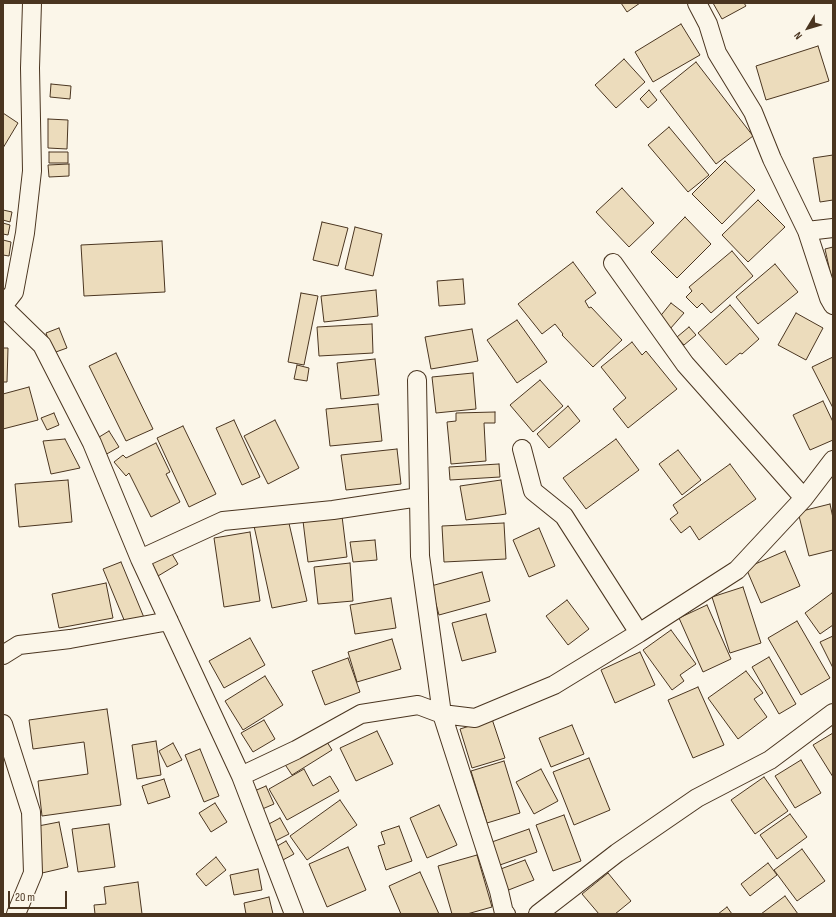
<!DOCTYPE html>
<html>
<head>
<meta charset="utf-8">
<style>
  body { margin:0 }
  #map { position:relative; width:836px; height:917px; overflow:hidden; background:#fbf6e9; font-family:"Sofia Sans Condensed",sans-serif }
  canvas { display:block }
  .frame { position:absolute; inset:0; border:4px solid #4a3520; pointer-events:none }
  .north { position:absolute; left:788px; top:8px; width:40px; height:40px; -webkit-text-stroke:3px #fbf6e9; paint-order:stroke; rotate:232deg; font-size:11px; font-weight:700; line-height:16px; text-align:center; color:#4a3520 }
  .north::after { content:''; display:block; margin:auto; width:14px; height:18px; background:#4a3520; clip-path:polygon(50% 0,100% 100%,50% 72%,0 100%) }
  .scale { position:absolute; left:8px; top:891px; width:59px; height:18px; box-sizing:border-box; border:2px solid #4a3520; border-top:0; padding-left:5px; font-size:12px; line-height:14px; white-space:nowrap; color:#4a3520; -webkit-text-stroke:3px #fbf6e9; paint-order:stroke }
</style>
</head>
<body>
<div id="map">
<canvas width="836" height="917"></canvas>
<div class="frame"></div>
<div class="north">N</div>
<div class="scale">20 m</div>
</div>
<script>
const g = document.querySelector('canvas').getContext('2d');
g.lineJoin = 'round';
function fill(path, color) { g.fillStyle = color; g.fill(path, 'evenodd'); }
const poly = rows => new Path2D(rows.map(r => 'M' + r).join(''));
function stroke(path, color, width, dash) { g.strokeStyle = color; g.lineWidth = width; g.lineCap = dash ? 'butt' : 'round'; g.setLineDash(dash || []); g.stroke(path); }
const building = poly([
  [621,3,640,3,627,12,621,3],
  [713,3,744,3,746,6,722,19,713,3],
  [681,24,700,55,653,82,635,52,681,24],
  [818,46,829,81,766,100,756,66,818,46],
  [624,59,645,82,616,108,595,85,624,59],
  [696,62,753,136,716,164,660,91,696,62],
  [51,84,71,86,70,99,50,97,51,84],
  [649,90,657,100,648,108,640,99,649,90],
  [3,113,18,123,3,148,3,113],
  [48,119,68,120,67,149,48,148,48,119],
  [669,127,709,175,688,192,648,145,669,127],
  [49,152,68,152,68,163,49,163,49,152],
  [833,155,833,200,820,202,813,158,833,155],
  [725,161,755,190,722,224,692,194,725,161],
  [69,164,69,176,49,177,48,165,69,164],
  [622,188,654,223,629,247,596,212,622,188],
  [758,200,785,227,748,262,722,235,758,200],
  [3,210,12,212,10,222,3,220,3,210],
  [685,217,711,244,677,278,651,252,685,217],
  [322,222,348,228,338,266,313,260,322,222],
  [3,223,10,225,8,235,3,234,3,223],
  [355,227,382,234,373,276,345,269,355,227],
  [3,240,11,242,9,256,3,255,3,240],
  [162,241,165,292,84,296,81,245,162,241],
  [833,247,833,285,825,249,833,247],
  [732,251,753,276,711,313,702,303,697,308,686,297,692,291,689,287,732,251],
  [573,262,596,293,585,301,589,308,591,307,622,340,593,367,562,335,563,334,555,324,542,334,518,304,573,262],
  [775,264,798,292,758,324,736,297,775,264],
  [463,279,465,304,439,306,437,281,463,279],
  [376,290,378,316,324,322,321,296,376,290],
  [301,293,318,296,304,365,288,362,301,293],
  [671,303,684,313,670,329,658,319,671,303],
  [730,305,759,339,742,354,740,353,726,365,698,333,730,305],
  [796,313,823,328,806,360,778,345,796,313],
  [517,320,547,362,517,383,487,340,517,320],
  [372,324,373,353,319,356,317,327,372,324],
  [689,327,696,335,684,345,677,337,689,327],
  [59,328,67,348,53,353,46,333,59,328],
  [472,329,478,361,431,369,425,337,472,329],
  [632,342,642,355,646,351,677,389,628,428,613,409,626,398,601,367,632,342],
  [3,348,8,348,7,382,3,382,3,348],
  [116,353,153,429,126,441,89,366,116,353],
  [833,357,833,408,812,367,833,357],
  [375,359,379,395,341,399,337,363,375,359],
  [297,365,309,368,307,381,294,379,297,365],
  [473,373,476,409,436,413,432,377,473,373],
  [540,380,563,406,533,432,510,405,540,380],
  [29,387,38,420,3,429,3,394,29,387],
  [823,401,833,422,833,440,810,450,793,415,823,401],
  [378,404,382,441,330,446,326,409,378,404],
  [568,406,580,421,549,448,537,434,568,406],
  [495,412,495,423,484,423,486,461,451,464,447,422,456,421,456,413,495,412],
  [54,413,59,425,47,430,41,418,54,413],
  [234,420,260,477,242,485,216,428,234,420],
  [275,420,299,468,268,484,244,436,275,420],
  [183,426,216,494,189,507,157,438,183,426],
  [109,431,119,447,105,455,96,439,109,431],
  [65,439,80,468,51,474,43,441,65,439],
  [616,439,639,470,586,509,563,478,616,439],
  [156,443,170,472,166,474,180,502,151,517,129,473,126,476,114,462,123,455,126,458,156,443],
  [397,449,401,484,346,490,341,455,397,449],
  [678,450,701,480,682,495,659,464,678,450],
  [499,464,500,477,450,480,449,467,499,464],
  [730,464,756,499,699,540,690,526,681,533,670,519,678,513,673,505,730,464],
  [68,480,72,522,19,527,15,484,68,480],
  [501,480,506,514,466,520,460,486,501,480],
  [830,504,833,518,833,550,809,556,798,512,830,504],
  [342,516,347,557,308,562,303,521,342,516],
  [288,519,307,601,272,608,254,526,288,519],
  [504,523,506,559,444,562,442,526,504,523],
  [539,528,555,566,529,577,513,540,539,528],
  [250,532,260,601,224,607,214,538,250,532],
  [375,540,377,560,353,562,350,542,375,540],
  [169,549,178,564,158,576,149,562,169,549],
  [785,551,800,586,761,603,746,568,785,551],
  [121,562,145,620,127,627,103,569,121,562],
  [350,563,353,601,318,604,314,567,350,563],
  [482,572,490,601,439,615,431,586,482,572],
  [106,583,113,618,59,628,52,594,106,583],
  [743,587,761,643,730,653,712,597,743,587],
  [832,593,833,595,833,625,820,634,805,613,832,593],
  [391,598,396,628,355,634,350,605,391,598],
  [567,600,589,629,568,645,546,616,567,600],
  [707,605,731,659,703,672,679,618,707,605],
  [486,614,496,652,462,661,452,623,486,614],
  [797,621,830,678,801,695,768,638,797,621],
  [671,630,696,664,680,675,684,681,672,690,643,650,671,630],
  [833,636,833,668,820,642,833,636],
  [250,638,265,665,224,688,209,661,250,638],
  [392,639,401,669,357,682,348,652,392,639],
  [640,652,655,685,615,703,601,670,640,652],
  [769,657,796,704,779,714,752,667,769,657],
  [348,658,360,692,325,705,312,671,348,658],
  [746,671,763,693,754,699,767,717,738,739,708,698,746,671],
  [265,676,283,705,243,730,225,701,265,676],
  [698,687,724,745,693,758,668,700,698,687],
  [107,709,121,805,42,816,38,781,88,774,84,742,33,749,29,720,107,709],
  [492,719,505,758,472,768,460,729,492,719],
  [264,720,275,739,253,752,241,733,264,720],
  [572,725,584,754,551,767,539,738,572,725],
  [377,731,393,764,356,781,340,748,377,731],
  [833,733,833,777,813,745,833,733],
  [324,737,332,750,292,775,284,763,324,737],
  [156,741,161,775,137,779,132,745,156,741],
  [173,743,182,760,167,767,159,751,173,743],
  [200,749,219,796,204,802,185,755,200,749],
  [589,758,610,810,574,825,553,772,589,758],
  [801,760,821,793,795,808,775,776,801,760],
  [504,761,520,813,487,823,471,771,504,761],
  [304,769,313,786,330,776,339,791,287,820,269,789,304,769],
  [541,769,558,801,534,814,516,782,541,769],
  [764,777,788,811,755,834,731,800,764,777],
  [164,779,170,797,148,804,142,786,164,779],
  [266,786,274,804,260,810,252,792,266,786],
  [340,800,357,825,307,860,290,836,340,800],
  [215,803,227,822,211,832,199,813,215,803],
  [439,805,457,845,427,858,410,818,439,805],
  [790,814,807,837,777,859,760,835,790,814],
  [564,815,581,861,553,871,536,825,564,815],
  [280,818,289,834,275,841,267,825,280,818],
  [59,822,68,867,42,873,33,827,59,822],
  [109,824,115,867,78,872,72,829,109,824],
  [399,826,412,861,386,870,378,846,385,844,381,832,399,826],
  [529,829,537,852,497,866,489,843,529,829],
  [286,841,294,854,281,861,274,848,286,841],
  [348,847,366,890,327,907,309,864,348,847],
  [802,849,825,881,797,901,774,870,802,849],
  [477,855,492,907,467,914,452,914,438,866,477,855],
  [216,857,226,870,206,886,196,874,216,857],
  [525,860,534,880,506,891,498,870,525,860],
  [768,863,777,875,750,896,741,884,768,863],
  [258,869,262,890,234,895,230,875,258,869],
  [420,872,439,914,401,914,389,886,420,872],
  [608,873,631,901,615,914,599,914,582,894,608,873],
  [138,882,142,914,95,914,94,905,106,904,104,887,138,882],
  [785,896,798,914,761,914,785,896],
  [269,897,273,914,246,914,244,903,269,897],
  [727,907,732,914,718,914,727,907]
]);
fill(building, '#ecdcbc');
stroke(building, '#4a3520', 1);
const minor = poly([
  [697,3,708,24,717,53,753,112,772,159,807,231,829,298,833,305],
  [807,231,833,228],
  [613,263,685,364,804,498],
  [3,306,14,292,25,233,32,171,30,68,32,3],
  [3,307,42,345,92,443,140,559,241,776,294,914],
  [417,380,420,556,442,714,499,891,504,913,506,914],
  [522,449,533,491,564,516,639,633],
  [140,559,223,521,333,510,419,497],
  [3,655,19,645,70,639,169,621],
  [3,724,31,812,33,873,16,914],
  [241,776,296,750,361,714,418,705,442,714,475,718,554,685,639,633,737,570,804,498,833,460],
  [538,914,617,853,697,798,770,760,833,713]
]);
stroke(minor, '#4a3520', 20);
stroke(minor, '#fbf6e9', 18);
</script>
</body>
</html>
